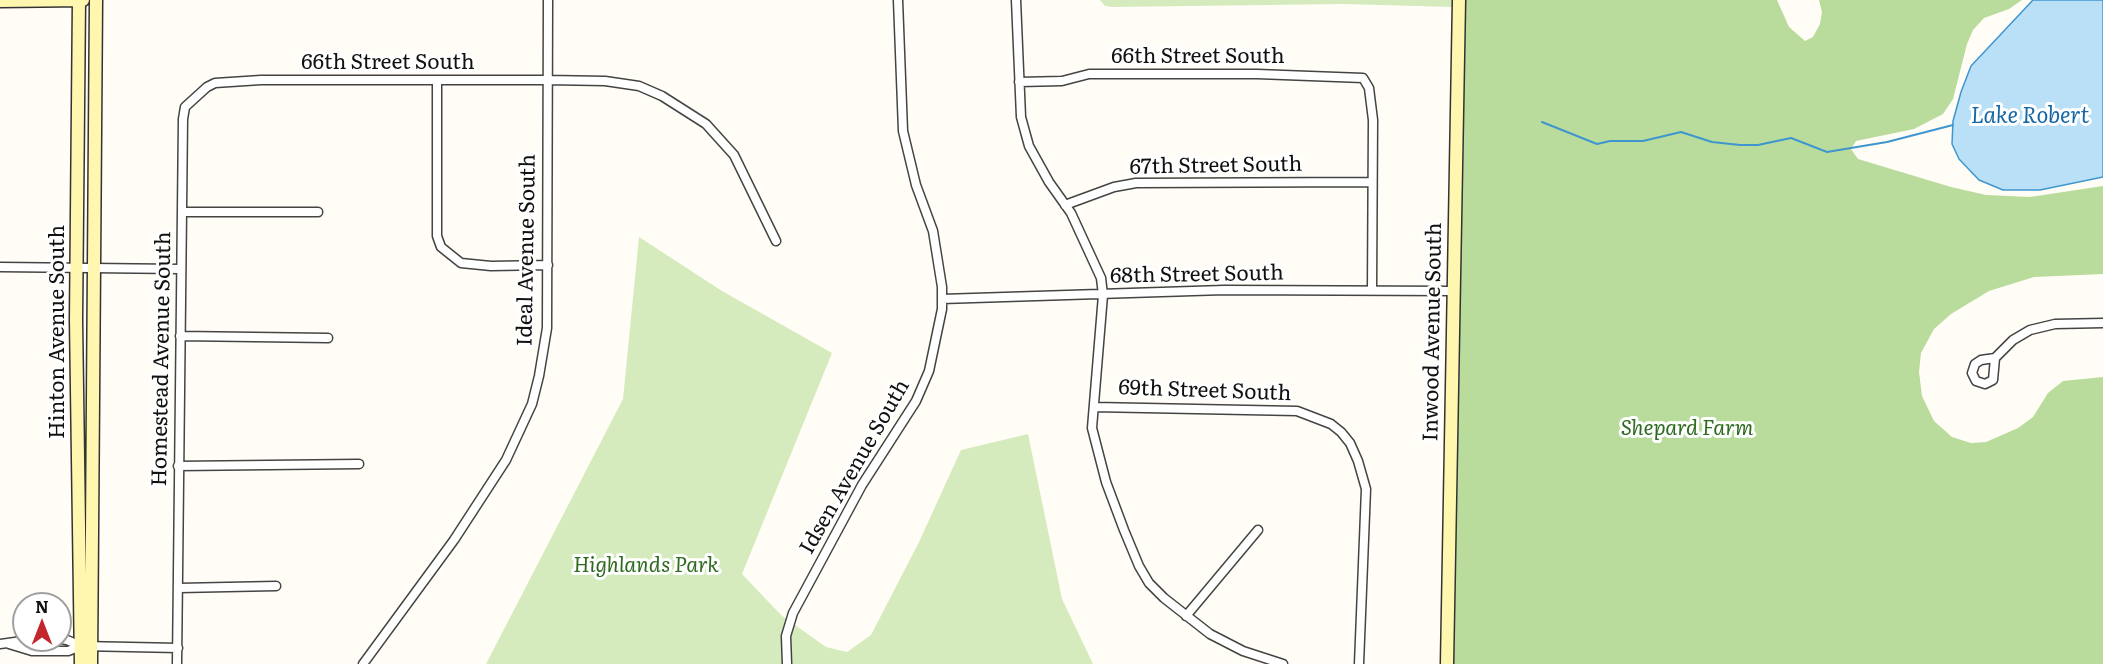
<!DOCTYPE html>
<html>
<head>
<meta charset="utf-8">
<style>
  body { margin:0 }
  #map { position:relative; width:2103px; height:664px; overflow:hidden; background:#fffdf5; font-family:Literata,serif }
  canvas { display:block }
  .north { position:absolute; left:12px; top:592px; width:60px; height:60px; box-sizing:border-box; background:#fff; border:2px solid #a0a0a0; border-radius:50%; rotate:0deg; font-size:16px; font-weight:700; line-height:24px; text-align:center; color:#111 }
  .north::after { content:''; display:block; margin:auto; width:21px; height:27px; background:#c4262e; clip-path:polygon(50% 0,100% 100%,50% 72%,0 100%) }
</style>
</head>
<body>
<div id="map">
<canvas width="2103" height="664"></canvas>
<div class="north">N</div>
</div>
<script>
const g = document.querySelector('canvas').getContext('2d');
g.lineJoin = 'round';
function fill(path, color) { g.fillStyle = color; g.fill(path, 'evenodd'); }
const poly = rows => new Path2D(rows.map(r => 'M' + r).join(''));
function stroke(path, color, width, dash) { g.strokeStyle = color; g.lineWidth = width; g.lineCap = dash ? 'butt' : 'round'; g.setLineDash(dash || []); g.stroke(path); }
function drawText(font, color, halo, rows, align = 'center') {
  g.font = font + ' Literata,serif'; g.lineWidth = 6; g.setLineDash([]); g.textBaseline = 'middle'; g.strokeStyle = halo; g.fillStyle = color; for (const [text, x, y, turn = 0] of rows) {
    g.save(); g.translate(x, y); g.rotate((+turn || 0) * Math.PI / 180); g.textAlign = isNaN(turn) ? turn : align; if (halo) g.strokeText(text, 0, 0); g.fillText(text, 0, 0); g.restore();
  }
}
fill(poly([
  [1100,0,1454,0,1454,7,1344,4,1112,7,1105,6],
  [639,237,722,291,832,353,742,574,781,615,826,647,847,652,871,635,919,542,961,450,1028,434,1062,599,1093,664,486,664,623,399]
]), '#d5ebbd');
fill(poly([
  [1464,0,1777,0,1789,27,1805,41,1813,37,1820,24,1822,12,1819,0,2022,0,2009,9,1984,18,1973,30,1967,44,1953,99,1943,114,1914,129,1856,141,1851,149,1858,159,1951,187,1986,195,2030,197,2103,186,2103,274,2034,277,1989,291,1951,314,1934,329,1921,353,1919,372,1922,396,1934,421,1952,437,1971,443,1986,442,2018,428,2033,417,2048,393,2063,381,2103,377,2103,664,1451,664]
]), '#b9dc9c');
const water = poly([
  [2033,0,2103,0,2103,177,2040,190,2003,190,1979,180,1959,159,1952,144,1953,121,1961,92,1971,66,2033,0]
]);
fill(water, '#b9e0f7');
stroke(water, '#3f96cf', 1.5);
stroke(poly([
  [1542,122,1597,144,1610,141,1643,141,1681,132,1712,142,1740,145,1758,145,1791,138,1827,152,1887,142,1953,125]
]), '#3f96cf', 2);
const street = poly([
  [1016,0,1021,117,1029,146,1049,182,1071,213,1101,278,1103,295,1092,428,1106,482,1124,530,1139,566,1149,583,1164,598,1210,634,1243,651,1283,664],
  [437,81,437,236,441,247,461,263,491,266,548,265],
  [1019,82,1062,81,1089,74,1257,74,1363,78,1369,88,1373,120,1372,290],
  [1065,205,1114,187,1136,183,1372,182],
  [182,212,318,212],
  [0,267,181,269],
  [942,299,1224,290,1453,291],
  [180,336,328,338],
  [1995,358,1981,360,1975,364,1972,373,1976,381,1985,384,1993,380,1995,358,2013,340,2030,330,2055,324,2103,323],
  [1094,407,1297,411,1331,424,1341,432,1350,443,1358,461,1366,489,1359,664],
  [178,466,359,464],
  [179,588,276,586],
  [1186,616,1258,530],
  [60,639,67,640,81,646],
  [0,644,29,640],
  [9,644,32,651,68,651,81,646,178,648],
  [177,664,183,119,185,107,207,87,215,83,261,80,548,80,605,81,639,86,662,96,706,124,734,155,776,241],
  [363,664,454,540,506,460,532,404,539,376,547,328,548,0],
  [787,664,786,636,793,613,862,485,916,401,929,371,942,309,942,287,933,231,916,185,903,131,898,0]
]);
const secondary = poly([
  [79,0,76,320,81,664],
  [0,1,83,0],
  [91,664,96,0],
  [1447,664,1459,0]
]);
stroke(street, '#444', 11);
stroke(secondary, '#333', 15);
stroke(street, '#fff', 8);
stroke(secondary, '#fff6b0', 12);
drawText('21px', '#111', '#fff', [
  ["66th Street South",1198,57],
  ["66th Street South",388,63],
  ["67th Street South",1216,166,-1],
  ["Ideal Avenue South",527,250,-89],
  ["68th Street South",1197,275,-1],
  ["Hinton Avenue South",58,332,-90],
  ["Inwood Avenue South",1433,332,-89],
  ["Homestead Avenue South",162,359,-89],
  ["69th Street South",1205,391,2],
  ["Idsen Avenue South",855,467,-60]
]);
drawText('italic 21px', '#2f6b1f', '#fff', [
  ["Shepard Farm",1687,429],
  ["Highlands Park",646,566]
]);
drawText('italic 22px', '#1768a6', '#fff', [
  ["Lake Robert",2030,117]
]);
</script>
</body>
</html>
